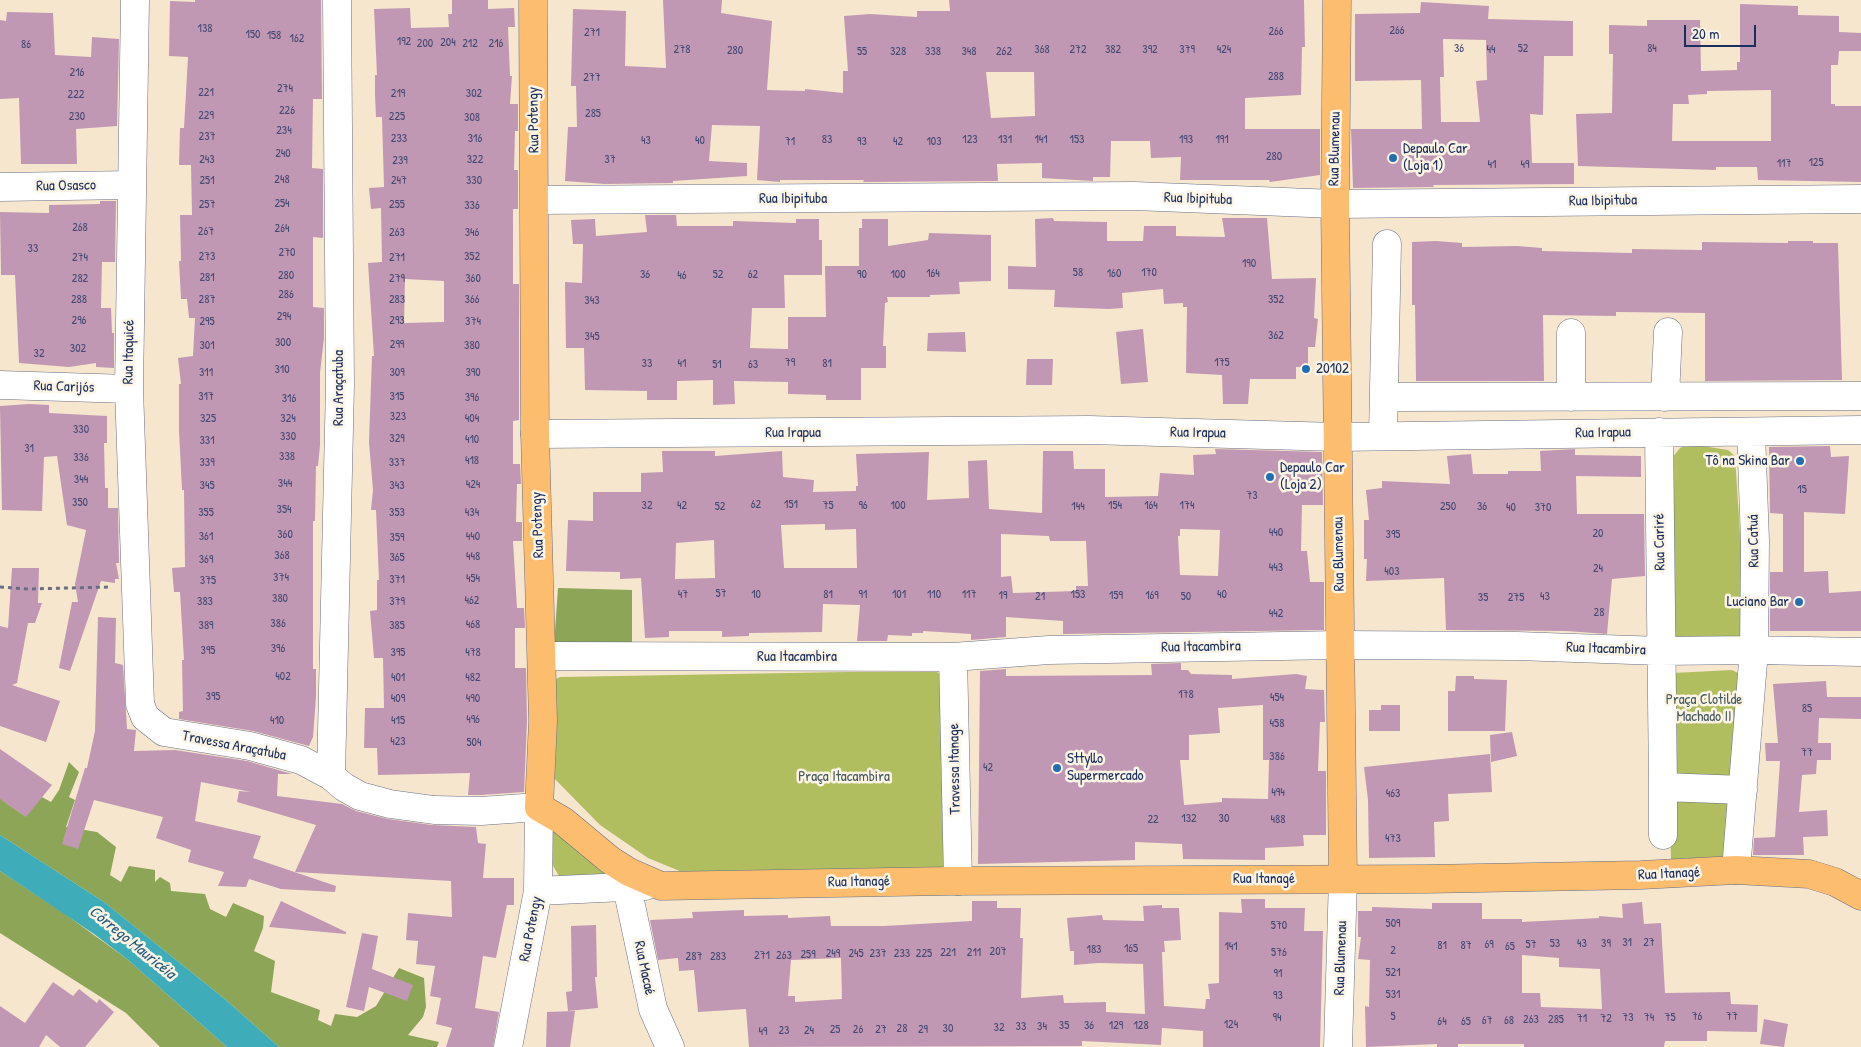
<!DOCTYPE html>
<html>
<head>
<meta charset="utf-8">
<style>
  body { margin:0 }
  #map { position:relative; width:1861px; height:1047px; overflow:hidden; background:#f7e6ce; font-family:"Patrick Hand",sans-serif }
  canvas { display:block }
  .scale { position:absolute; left:1684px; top:25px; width:72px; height:22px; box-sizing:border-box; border:2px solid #1b2f5e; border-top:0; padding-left:6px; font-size:15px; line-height:18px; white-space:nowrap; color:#1b2f5e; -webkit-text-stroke:4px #fcf5e5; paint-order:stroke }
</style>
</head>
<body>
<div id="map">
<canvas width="1861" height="1047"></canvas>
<div class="scale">20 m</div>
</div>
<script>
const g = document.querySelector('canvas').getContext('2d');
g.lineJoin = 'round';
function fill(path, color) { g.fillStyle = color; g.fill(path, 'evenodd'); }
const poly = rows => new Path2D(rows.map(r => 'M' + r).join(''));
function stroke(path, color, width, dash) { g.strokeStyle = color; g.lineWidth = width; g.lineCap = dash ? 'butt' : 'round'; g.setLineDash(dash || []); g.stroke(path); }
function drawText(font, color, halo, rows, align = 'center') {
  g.font = font + ' "Patrick Hand",sans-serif'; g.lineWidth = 5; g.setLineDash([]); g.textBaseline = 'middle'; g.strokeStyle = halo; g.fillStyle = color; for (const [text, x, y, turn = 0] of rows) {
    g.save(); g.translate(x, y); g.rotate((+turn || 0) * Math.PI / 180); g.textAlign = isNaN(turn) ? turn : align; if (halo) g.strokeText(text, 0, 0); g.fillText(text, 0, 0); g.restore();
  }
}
fill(poly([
  [1690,444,1728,450,1735,456,1747,644,1665,637,1672,458,1680,448],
  [1732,670,1742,675,1729,858,1671,863,1668,685,1673,673],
  [847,672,937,672,949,683,949,881,682,872,648,858,600,825,551,775,550,682,560,677],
  [548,816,621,873,569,884,559,876,552,864]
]), '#b0be60');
fill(poly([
  [558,588,632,590,632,649,554,646],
  [0,762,13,785,6,803,25,816,42,797,51,802,59,790,69,762,79,772,69,797,75,800,66,827,97,832,116,847,110,875,121,882,129,866,155,870,155,882,160,877,170,883,171,891,205,894,210,909,226,917,233,903,264,916,263,928,254,951,275,961,271,992,320,1010,318,1020,331,1026,335,1014,357,1017,376,1006,399,968,424,978,426,1007,423,1017,408,1035,439,1042,437,1047,279,1047,226,1000,104,902,0,835],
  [0,871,65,914,127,959,227,1047,160,1047,126,1013,0,933]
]), '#8ca556');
fill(poly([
  [0,835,104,902,226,1000,279,1047,227,1047,127,959,94,934,0,871]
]), '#3eadb9');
fill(poly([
  [195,0,321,0,322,99,313,99,312,168,323,169,323,238,313,237,313,307,324,308,324,338,320,373,320,445,318,466,316,466,315,521,313,521,313,669,316,669,316,697,313,737,309,746,253,731,179,719,179,712,183,711,182,660,184,660,180,592,174,592,172,568,185,567,184,490,182,490,179,431,179,384,181,384,178,358,193,356,195,318,189,318,187,299,181,299,179,261,181,261,180,215,192,215,191,165,179,165,180,128,184,128,188,57,169,56,170,1,195,2],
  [452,0,488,0,488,9,514,8,515,27,508,27,510,76,512,76,510,104,518,104,518,131,515,131,514,170,518,170,518,209,513,209,513,284,519,284,519,420,513,421,513,464,520,464,521,484,517,484,516,522,522,522,522,541,513,541,517,608,524,608,525,628,515,628,515,668,526,668,527,721,524,792,481,795,468,795,470,773,378,775,377,748,364,748,365,708,384,708,383,658,374,658,370,611,377,610,377,580,379,580,376,510,371,510,373,490,369,442,372,356,374,356,368,263,382,262,381,208,371,209,369,188,384,187,382,117,376,117,375,95,375,75,377,75,374,9,410,8,411,28,449,27,448,14,452,14],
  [405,279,444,281,444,322,404,323],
  [663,0,722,0,721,13,772,21,767,90,805,91,805,89,843,93,843,71,848,71,844,16,870,14,917,17,917,11,950,11,949,0,1304,0,1305,47,1302,47,1301,95,1245,98,1245,129,1320,129,1320,175,1270,182,1269,180,1180,180,1181,157,1151,158,1150,141,1111,141,1110,177,1093,177,1093,181,1042,178,1042,163,997,164,998,181,863,182,864,180,780,180,780,182,757,180,760,126,712,125,709,161,747,163,747,176,673,181,673,183,605,184,565,181,568,127,577,127,576,86,571,86,573,9,626,11,625,66,666,68],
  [986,72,1034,72,1035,116,991,118],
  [1421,2,1489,6,1488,19,1573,21,1573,56,1544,56,1543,115,1530,114,1532,163,1574,163,1574,184,1433,185,1434,187,1353,188,1351,129,1422,129,1421,80,1355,81,1355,14,1420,13],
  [1443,39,1486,40,1487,80,1476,81,1480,122,1441,122,1440,77,1444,77],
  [1740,4,1798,6,1798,15,1839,16,1839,32,1861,33,1861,51,1839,51,1838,65,1831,65,1831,104,1835,104,1835,106,1861,106,1861,182,1758,180,1757,167,1716,167,1716,170,1578,166,1576,114,1612,113,1613,54,1609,54,1609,25,1647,26,1647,20,1700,20,1701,71,1737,70,1737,62,1740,62],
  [1771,90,1771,141,1672,141,1673,104,1689,104,1688,95,1707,94,1707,91],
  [7,12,53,13,55,55,91,57,92,37,119,39,117,126,76,129,77,164,21,164,19,98,0,99,0,20,6,21],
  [100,201,116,201,115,262,102,262,101,308,111,308,112,333,114,333,114,368,96,367,96,363,69,367,19,363,15,275,1,275,0,212,49,213,49,205,100,204],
  [645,215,676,215,677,226,733,226,733,221,796,223,796,219,819,219,819,240,822,240,822,275,784,275,785,308,752,308,750,348,788,349,788,317,826,317,825,266,859,266,859,228,862,228,862,219,888,219,888,246,928,240,929,233,991,235,991,281,959,282,960,294,930,295,930,297,887,297,888,302,885,303,883,346,886,346,886,368,861,368,861,400,826,400,826,395,788,394,788,382,734,381,735,404,713,405,713,380,677,381,677,400,647,400,647,391,585,390,584,348,566,348,565,282,582,283,583,244,573,244,571,220,595,219,596,236,647,232],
  [1053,218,1054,221,1107,222,1107,241,1143,241,1144,226,1176,226,1176,236,1225,237,1222,218,1267,218,1272,279,1316,278,1314,318,1318,319,1315,347,1308,347,1308,367,1296,367,1296,379,1250,379,1248,404,1223,404,1222,375,1186,373,1187,307,1183,307,1183,303,1164,304,1163,289,1122,293,1123,308,1109,309,1054,307,1055,290,1008,289,1008,266,1036,267,1035,219],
  [1436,241,1462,243,1462,247,1517,246,1542,248,1542,251,1632,253,1632,249,1702,250,1702,242,1788,243,1788,241,1813,241,1813,243,1838,243,1842,380,1705,381,1705,313,1616,312,1616,316,1543,315,1544,381,1416,381,1415,305,1412,305,1412,242],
  [1143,329,1148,382,1121,384,1116,332],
  [965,332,966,352,927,351,928,333],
  [1027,359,1053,359,1052,385,1026,385],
  [29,404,49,405,49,413,107,416,107,443,104,443,105,488,108,488,108,508,118,508,119,563,116,563,119,579,115,579,115,583,101,581,70,671,59,668,72,602,78,602,75,584,86,530,67,525,57,456,44,457,42,511,2,510,0,406],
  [1830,446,1831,457,1849,456,1845,514,1804,512,1804,572,1828,571,1829,593,1861,591,1861,631,1770,631,1770,572,1783,572,1783,514,1770,513,1769,447],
  [1215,449,1322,452,1323,505,1302,505,1301,551,1307,551,1310,582,1324,582,1324,630,1063,634,1063,621,1006,617,1006,637,971,640,971,634,923,631,923,633,912,633,912,636,888,635,887,641,857,641,860,605,823,604,822,632,749,633,749,636,722,637,722,631,669,631,669,637,645,638,641,578,620,579,620,572,566,571,568,520,593,521,593,492,641,492,641,473,663,472,662,451,715,451,715,456,782,451,783,477,814,480,813,492,856,491,856,486,858,486,856,454,929,452,927,500,969,498,968,461,987,460,989,509,1042,513,1043,451,1073,451,1074,469,1105,469,1105,497,1158,496,1160,473,1194,475,1193,455,1216,454],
  [825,524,825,530,856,529,857,568,784,568,781,525],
  [1180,529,1220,530,1218,576,1180,575,1178,536,1180,536],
  [1001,534,1049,536,1050,541,1086,541,1088,586,1076,586,1076,591,1013,593,1011,576,1001,577],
  [714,540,715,578,675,579,676,543],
  [1575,449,1575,455,1641,456,1641,477,1576,476,1577,514,1644,514,1645,576,1612,579,1607,634,1566,631,1446,630,1444,578,1366,581,1367,559,1364,559,1364,520,1369,520,1366,490,1382,488,1382,481,1450,484,1447,456,1471,454,1473,474,1508,474,1508,471,1541,471,1540,451],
  [12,568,39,568,38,603,42,603,35,623,28,623,17,683,12,685,60,701,46,742,0,726,0,626,8,628],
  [98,617,116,618,115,663,123,665,127,729,136,730,134,751,175,750,247,761,292,774,278,774,277,796,342,804,356,811,388,819,432,825,476,827,478,843,486,844,483,878,514,878,514,905,507,905,496,958,483,956,475,1008,499,1012,493,1047,446,1047,452,1028,436,1024,441,998,430,996,435,966,416,964,418,941,406,940,408,913,452,917,451,881,295,872,316,825,237,802,239,791,251,792,201,782,195,821,261,836,253,858,336,886,335,892,281,889,249,879,246,887,218,886,224,872,188,862,191,850,156,838,163,817,94,800,78,849,62,844,85,768,87,768,95,731],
  [1181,663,1181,670,1188,670,1191,674,1232,675,1232,679,1296,674,1307,676,1305,689,1324,690,1325,722,1320,722,1318,771,1326,771,1326,835,1303,835,1304,846,1265,848,1265,860,1183,859,1182,844,1135,842,1135,860,978,864,980,671,1006,669,1006,676,1152,675,1151,664],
  [1263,705,1263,760,1269,760,1268,799,1222,798,1222,802,1184,805,1180,760,1189,760,1189,735,1220,733,1218,708],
  [1456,676,1474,676,1474,679,1507,680,1505,731,1448,731,1448,691,1455,691],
  [1826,681,1827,697,1861,697,1861,719,1819,718,1818,743,1831,743,1831,760,1817,760,1816,774,1802,775,1799,812,1827,810,1828,836,1803,837,1804,855,1753,855,1754,838,1775,837,1780,761,1766,761,1765,743,1778,743,1773,684],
  [1381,705,1400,705,1400,731,1369,731,1369,710,1381,710],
  [1512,732,1517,756,1491,762,1490,735],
  [0,749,52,785,26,817,0,799],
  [1490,754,1492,792,1448,794,1449,821,1434,822,1435,857,1369,858,1368,800,1364,767],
  [1241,899,1265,899,1265,908,1305,908,1304,931,1323,931,1320,1047,1203,1047,1203,1031,1162,1028,1161,1045,1082,1041,1082,1046,749,1047,746,1009,698,1012,694,970,679,971,678,958,658,960,650,920,693,918,692,912,744,910,744,916,788,915,788,918,830,916,831,926,884,926,972,921,972,901,997,901,997,908,1021,908,1020,938,1023,938,1021,998,1063,995,1064,1003,1106,1002,1106,1012,1145,1014,1143,964,1098,963,1074,965,1074,951,1070,951,1067,918,1102,915,1103,920,1144,921,1143,906,1162,905,1162,908,1179,908,1181,940,1164,941,1165,952,1162,952,1164,1006,1205,1009,1206,999,1210,999,1208,984,1219,983,1219,912,1242,913],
  [841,958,842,999,795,1002,795,996,788,996,791,960],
  [281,901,346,932,346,934,269,927],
  [1642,902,1644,924,1661,923,1665,993,1730,992,1731,1004,1758,1005,1757,1032,1707,1031,1707,1041,1665,1041,1664,1047,1524,1047,1524,1044,1458,1044,1458,1047,1437,1047,1437,1044,1366,1047,1365,1006,1369,1007,1370,960,1358,959,1361,937,1358,937,1358,911,1372,911,1372,907,1432,909,1432,903,1482,903,1482,919,1522,919,1522,922,1599,918,1599,916,1623,918,1622,904],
  [1522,955,1559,958,1559,967,1600,969,1602,1009,1541,1007,1540,993,1522,993],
  [596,925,597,977,595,977,598,1008,568,1011,566,992,572,991,571,926],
  [362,933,378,936,372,969,413,985,407,1001,369,987,364,1011,346,1007],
  [53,982,73,996,79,989,97,1003,99,999,114,1012,85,1047,60,1047,46,1035,39,1047,0,1047,0,1006,25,1023],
  [575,1011,570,1047,546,1047,547,1012],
  [1764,1019,1788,1024,1784,1047,1760,1044]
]), '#c098b3');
const minor = poly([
  [135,0,129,389,140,704,145,717,164,732,250,746,301,760,331,776,344,787,360,796,390,804,434,810,481,811,539,807,538,891,508,1047],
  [0,187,132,185],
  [535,200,1134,196,1335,204,1861,199],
  [0,385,129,389],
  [1385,397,1861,396],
  [1571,397,1571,333],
  [1665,397,1668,332],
  [1659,432,1663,787,1743,790],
  [535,434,1089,430,1337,437,1861,430],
  [1383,436,1387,244],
  [542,656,953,657,1049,650,1340,645,1517,646,1661,651,1754,650,1861,652],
  [953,657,958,881],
  [331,776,340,384,337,0],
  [1663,835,1663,787],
  [1736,870,1754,650,1755,541,1751,432],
  [627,887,653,1009,670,1047],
  [538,891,645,886],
  [1338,1047,1343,878]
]);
const major = poly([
  [533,0,535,434,543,721,539,807,563,821,610,860,629,872,661,886,949,881,1426,879,1641,875,1736,870,1809,874,1835,882,1861,896],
  [1337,0,1335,204,1343,878]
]);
stroke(minor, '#686f85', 29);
stroke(major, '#686f85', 29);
stroke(poly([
  [0,587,27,589,110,587]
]), '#686f85', 3, [4, 4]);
stroke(minor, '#fff', 28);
stroke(major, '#fcbd6f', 28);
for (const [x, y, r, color] of [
  [1393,158,5,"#1f6fb2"],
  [1306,369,5,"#1f6fb2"],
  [1800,461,5,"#1f6fb2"],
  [1270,477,5,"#1f6fb2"],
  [1799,602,5,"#1f6fb2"],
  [1057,768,5,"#1f6fb2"]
]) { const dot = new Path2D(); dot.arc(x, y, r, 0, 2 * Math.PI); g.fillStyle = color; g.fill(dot); stroke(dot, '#fcf5e5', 2); }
drawText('12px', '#444973', null, [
  ["138",205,29],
  ["266",1397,31],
  ["266",1276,32],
  ["271",592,33],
  ["150",253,35],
  ["158",274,36],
  ["162",297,39],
  ["192",404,42],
  ["204",448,43],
  ["200",425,44],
  ["212",470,44],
  ["216",496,44],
  ["86",26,45],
  ["36",1459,49],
  ["52",1523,49],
  ["84",1652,49],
  ["278",682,50],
  ["368",1042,50],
  ["272",1078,50],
  ["382",1113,50],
  ["392",1150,50],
  ["379",1187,50],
  ["424",1224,50],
  ["44",1491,50],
  ["280",735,51],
  ["55",862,52],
  ["328",898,52],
  ["338",933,52],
  ["348",969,52],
  ["262",1004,52],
  ["216",77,73],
  ["288",1276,77],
  ["277",592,78],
  ["274",285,89],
  ["221",206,93],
  ["219",398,94],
  ["302",474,94],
  ["222",76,95],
  ["226",287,111],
  ["285",593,114],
  ["229",206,116],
  ["230",77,117],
  ["225",397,117],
  ["308",472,118],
  ["234",284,131],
  ["237",207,137],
  ["233",399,139],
  ["316",475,139],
  ["83",827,140],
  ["123",970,140],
  ["131",1005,140],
  ["141",1041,140],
  ["153",1077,140],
  ["193",1186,140],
  ["191",1222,140],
  ["43",646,141],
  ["40",700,141],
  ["71",790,142],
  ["93",862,142],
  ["42",898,142],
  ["103",934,142],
  ["240",283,154],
  ["280",1274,157],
  ["243",207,160],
  ["322",475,160],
  ["37",610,160],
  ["239",400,161],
  ["125",1816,163],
  ["117",1784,164],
  ["41",1492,165],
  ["49",1525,165],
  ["248",282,180],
  ["251",207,181],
  ["247",399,181],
  ["330",474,181],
  ["254",282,204],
  ["257",207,205],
  ["255",397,205],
  ["336",472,206],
  ["268",80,228],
  ["264",282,229],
  ["267",206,232],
  ["263",397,233],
  ["346",472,233],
  ["33",33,249],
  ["270",287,253],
  ["273",207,257],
  ["352",472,257],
  ["274",80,258],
  ["271",397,258],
  ["190",1249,264],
  ["58",1078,273],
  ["170",1149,273],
  ["164",933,274],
  ["160",1114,274],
  ["36",645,275],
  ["52",718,275],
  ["62",753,275],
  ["90",862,275],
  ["100",898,275],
  ["280",286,276],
  ["46",682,276],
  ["281",207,278],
  ["282",80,279],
  ["279",397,279],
  ["360",473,279],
  ["286",286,295],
  ["288",79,300],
  ["287",207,300],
  ["283",397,300],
  ["366",472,300],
  ["352",1276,300],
  ["343",592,301],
  ["294",284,317],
  ["296",79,321],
  ["293",397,321],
  ["295",207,322],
  ["374",473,322],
  ["362",1276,336],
  ["345",592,337],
  ["300",283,343],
  ["299",397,345],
  ["301",207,346],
  ["380",472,346],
  ["302",78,349],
  ["32",39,354],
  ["79",790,363],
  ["175",1222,363],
  ["33",647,364],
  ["41",682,364],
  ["81",827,364],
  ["51",717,365],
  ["63",753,365],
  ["310",282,370],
  ["311",206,373],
  ["309",397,373],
  ["390",473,373],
  ["317",206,397],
  ["315",397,397],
  ["396",472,398],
  ["316",289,399],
  ["323",398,417],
  ["325",208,419],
  ["324",288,419],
  ["404",472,419],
  ["330",81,430],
  ["330",288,437],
  ["329",397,439],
  ["410",472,440],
  ["331",207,441],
  ["31",29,449],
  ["338",287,457],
  ["336",81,458],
  ["418",472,461],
  ["339",207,463],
  ["337",397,463],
  ["344",81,480],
  ["344",285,484],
  ["424",473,485],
  ["345",207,486],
  ["343",397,486],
  ["15",1802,490],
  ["73",1252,496],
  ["350",80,503],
  ["62",756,505],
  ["151",791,505],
  ["32",647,506],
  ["42",682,506],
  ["75",828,506],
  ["96",863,506],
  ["100",898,506],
  ["154",1115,506],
  ["164",1151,506],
  ["174",1187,506],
  ["52",720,507],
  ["144",1078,507],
  ["250",1448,507],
  ["36",1482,507],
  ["40",1511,508],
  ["370",1543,508],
  ["354",284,510],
  ["355",206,513],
  ["353",397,513],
  ["434",472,513],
  ["440",1276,533],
  ["20",1598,534],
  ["360",285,535],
  ["395",1393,535],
  ["361",206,537],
  ["440",473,537],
  ["359",397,538],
  ["368",282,556],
  ["448",473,557],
  ["365",397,558],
  ["369",206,560],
  ["443",1276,568],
  ["24",1598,569],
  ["403",1392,572],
  ["374",281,578],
  ["454",473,579],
  ["371",397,580],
  ["375",208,581],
  ["57",721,594],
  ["47",683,595],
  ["10",756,595],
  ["81",828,595],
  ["91",863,595],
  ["101",899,595],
  ["110",934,595],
  ["117",969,595],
  ["153",1078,595],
  ["40",1222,595],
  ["19",1003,596],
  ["159",1116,596],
  ["169",1152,596],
  ["21",1040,597],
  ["50",1186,597],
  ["43",1545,597],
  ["35",1483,598],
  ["275",1516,598],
  ["380",280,599],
  ["462",472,601],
  ["383",205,602],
  ["379",397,602],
  ["28",1599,613],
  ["442",1276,614],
  ["386",278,624],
  ["468",473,625],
  ["389",206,626],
  ["385",397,626],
  ["396",278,649],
  ["395",208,651],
  ["395",398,653],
  ["478",473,653],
  ["402",283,677],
  ["401",398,678],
  ["482",473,678],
  ["178",1186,695],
  ["395",213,697],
  ["454",1277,698],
  ["409",398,699],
  ["490",473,699],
  ["85",1807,709],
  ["496",473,720],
  ["410",277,721],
  ["415",398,721],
  ["458",1277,724],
  ["423",398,742],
  ["504",474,743],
  ["77",1807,753],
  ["386",1277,757],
  ["42",988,768],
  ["494",1278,793],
  ["463",1393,794],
  ["132",1189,819],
  ["30",1224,819],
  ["22",1153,820],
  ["488",1278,820],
  ["473",1393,839],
  ["509",1393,924],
  ["570",1279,926],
  ["31",1627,943],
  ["27",1649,943],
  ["53",1555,944],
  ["43",1582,944],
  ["39",1606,944],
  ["69",1489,945],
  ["57",1531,945],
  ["81",1442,946],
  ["87",1466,946],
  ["141",1231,947],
  ["65",1510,947],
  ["165",1131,949],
  ["183",1094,950],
  ["2",1393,951],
  ["207",998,952],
  ["221",948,953],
  ["211",974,953],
  ["576",1279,953],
  ["249",833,954],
  ["245",856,954],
  ["237",878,954],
  ["233",902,954],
  ["225",924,954],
  ["259",808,955],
  ["271",762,956],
  ["263",784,956],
  ["287",694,957],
  ["283",718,957],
  ["521",1393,973],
  ["91",1278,974],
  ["531",1393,995],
  ["93",1278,996],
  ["5",1393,1017],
  ["76",1697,1017],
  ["77",1732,1017],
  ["94",1277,1018],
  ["73",1628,1018],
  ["74",1649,1018],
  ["75",1670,1018],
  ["71",1582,1019],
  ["72",1606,1019],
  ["263",1531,1020],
  ["285",1556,1020],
  ["67",1487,1021],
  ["68",1509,1021],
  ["64",1442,1022],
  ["65",1466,1022],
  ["124",1231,1025],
  ["35",1064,1026],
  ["36",1089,1026],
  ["129",1116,1026],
  ["128",1141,1026],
  ["33",1021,1027],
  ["34",1042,1027],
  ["32",999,1028],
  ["28",902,1029],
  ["30",948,1029],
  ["25",835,1030],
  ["26",858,1030],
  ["27",881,1030],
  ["29",923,1030],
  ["23",784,1031],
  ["24",809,1031],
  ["49",763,1032]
]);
drawText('15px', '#1b2f5e', '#fcf5e5', [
  ["Rua Potengy",534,120,-91],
  ["Rua Blumenau",1335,149,-89],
  ["Rua Osasco",66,186,-1],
  ["Rua Ibipituba",793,199],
  ["Rua Ibipituba",1198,199,2],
  ["Rua Ibipituba",1603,201,-1],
  ["Rua Itaquicé",129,352,-89],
  ["Rua Carijós",64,387,2],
  ["Rua Araçatuba",339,388,-90],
  ["Rua Irapua",793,433],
  ["Rua Irapua",1198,433,1],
  ["Rua Irapua",1603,433,-1],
  ["Rua Potengy",538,525,-92],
  ["Rua Catuá",1754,541,-91],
  ["Rua Cariré",1660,542,-91],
  ["Rua Blumenau",1339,554,-91],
  ["Rua Itacambira",1201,647,-1],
  ["Rua Itacambira",1606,649,2],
  ["Rua Itacambira",797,657],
  ["Travessa Araçatuba",234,746,11],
  ["Travessa Itanage",955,769,-91],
  ["Rua Itanagé",1669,874,-3],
  ["Rua Itanagé",1264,879],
  ["Rua Itanagé",859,882,-1],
  ["Rua Potengy",531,929,-79],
  ["Rua Blumenau",1341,958,-88],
  ["Rua Macaé",644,968,78]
]);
drawText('15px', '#1b2f5e', '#fcf5e5', [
  ["Depaulo Car",1403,149],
  ["(Loja 1)",1403,166],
  ["20102",1316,369],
  ["Tô na Skina Bar",1790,461,"right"],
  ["Depaulo Car",1280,468],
  ["(Loja 2)",1280,485],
  ["Luciano Bar",1789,602,"right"],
  ["Sttyllo",1067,759],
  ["Supermercado",1067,776]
], 'left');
drawText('15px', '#485a5f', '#fcf5e5', [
  ["Praça Clotilde",1704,700],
  ["Machado II",1704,717],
  ["Praça Itacambira",844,777]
]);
drawText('italic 16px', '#275b7e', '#fcf5e5', [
  ["Córrego Mauricéia",132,943,39]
]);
</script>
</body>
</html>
